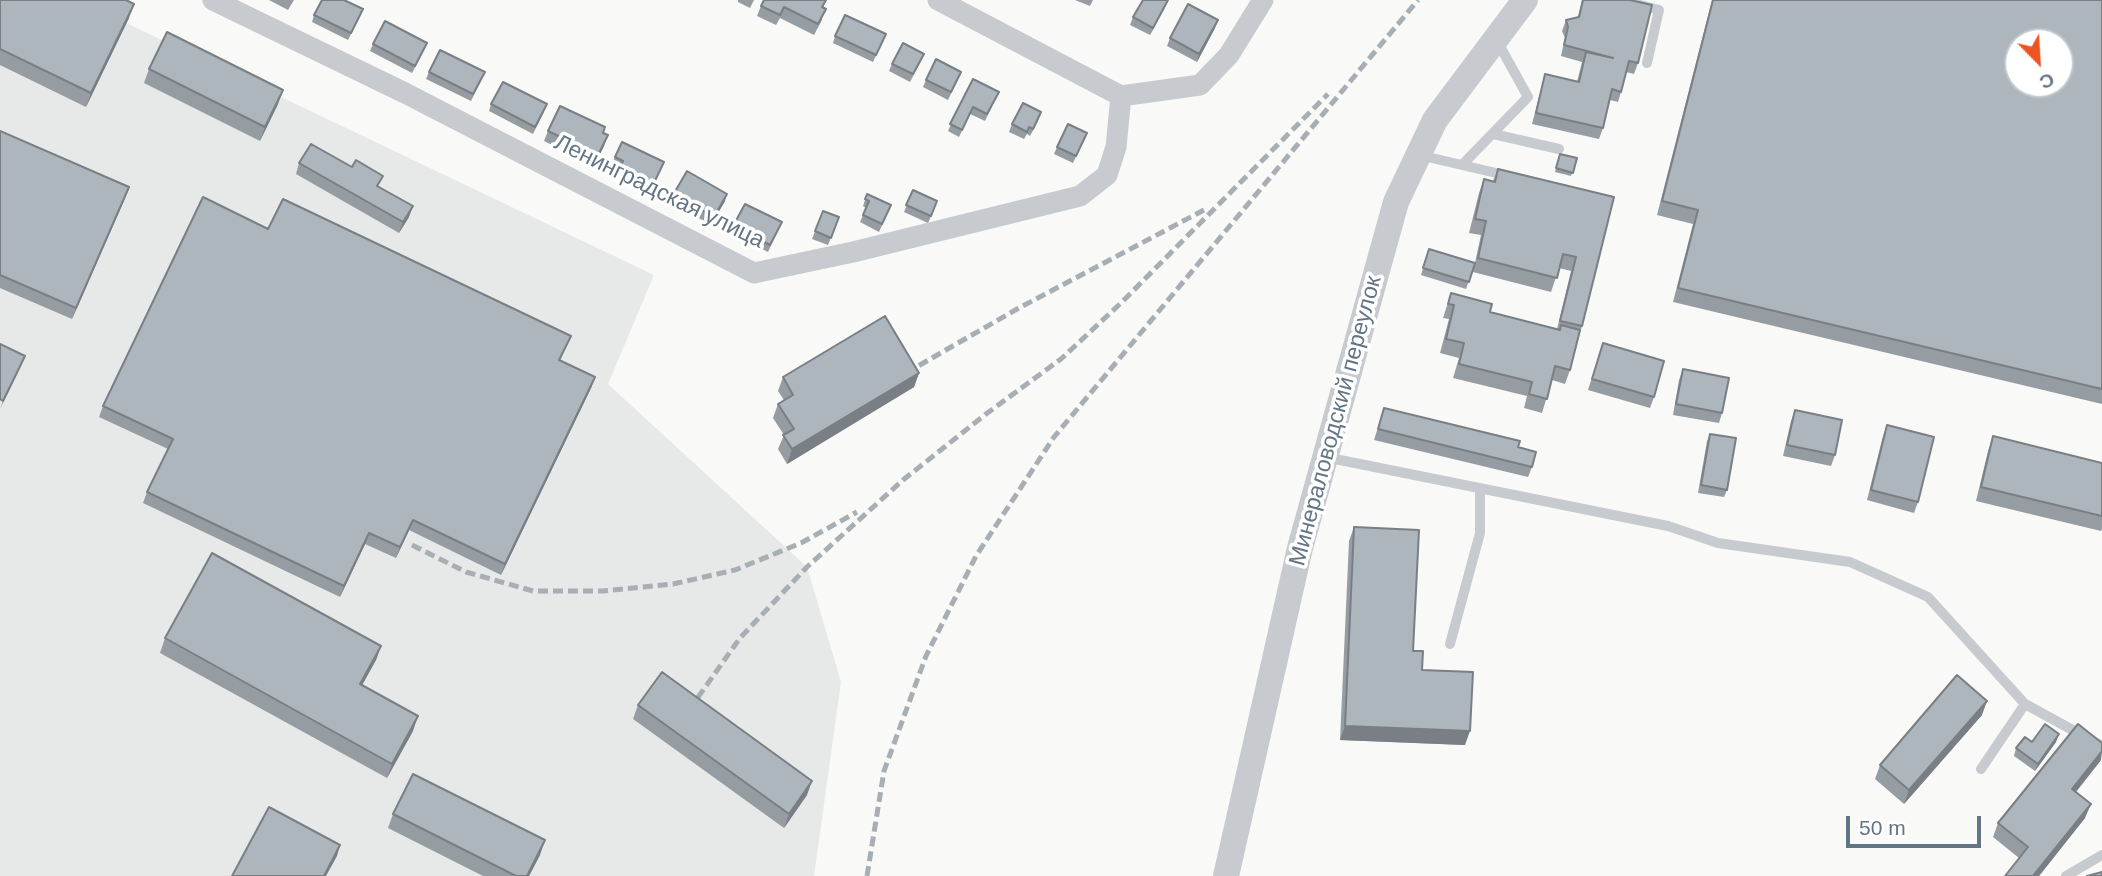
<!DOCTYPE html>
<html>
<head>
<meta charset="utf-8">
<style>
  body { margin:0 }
  #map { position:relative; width:2102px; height:876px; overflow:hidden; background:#f9f9f7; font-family:Helvetica,sans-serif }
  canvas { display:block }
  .north { position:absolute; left:2004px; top:28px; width:70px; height:70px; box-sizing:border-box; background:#fff; border:2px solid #c1c8ce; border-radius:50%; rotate:156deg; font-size:19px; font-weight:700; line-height:28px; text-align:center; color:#637584 }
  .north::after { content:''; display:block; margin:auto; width:24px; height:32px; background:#ed5323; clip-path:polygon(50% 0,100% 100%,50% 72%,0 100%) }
  .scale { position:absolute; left:1846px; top:816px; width:135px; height:32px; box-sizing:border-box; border:4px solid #637584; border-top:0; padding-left:9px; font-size:21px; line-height:24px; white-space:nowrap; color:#637584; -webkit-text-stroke:5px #fff; paint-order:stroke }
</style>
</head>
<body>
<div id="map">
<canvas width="2102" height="876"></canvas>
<div class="north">С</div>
<div class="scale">50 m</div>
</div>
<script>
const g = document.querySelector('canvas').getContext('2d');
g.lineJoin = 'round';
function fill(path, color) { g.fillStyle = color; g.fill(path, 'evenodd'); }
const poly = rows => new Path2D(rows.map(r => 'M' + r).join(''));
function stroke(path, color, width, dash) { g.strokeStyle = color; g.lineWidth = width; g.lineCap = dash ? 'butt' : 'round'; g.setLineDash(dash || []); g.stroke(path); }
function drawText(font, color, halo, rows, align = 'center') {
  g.font = font + ' Helvetica,sans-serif'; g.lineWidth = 7; g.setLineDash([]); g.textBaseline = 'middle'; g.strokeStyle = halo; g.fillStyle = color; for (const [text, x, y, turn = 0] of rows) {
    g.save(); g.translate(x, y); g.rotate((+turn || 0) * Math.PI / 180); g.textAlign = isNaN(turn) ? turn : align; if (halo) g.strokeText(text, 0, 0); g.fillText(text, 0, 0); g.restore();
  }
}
fill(poly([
  [0,0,78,0,654,275,608,384,807,567,841,682,814,876,0,876]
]), '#e7e8e8');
stroke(poly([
  [1621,0,1659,10,1647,63],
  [1493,134,1559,149],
  [1419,155,1509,176],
  [1462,165,1528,97,1497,41],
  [1325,457,1668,526,1718,543,1850,562,1928,597,2025,704,1981,769],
  [1450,644,1480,533,1480,488],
  [2025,704,2102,746],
  [2066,876,2102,855]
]), '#c7cbcf', 10);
stroke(poly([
  [213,0,405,93,754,273,853,252,1080,196,1107,175,1116,147,1121,96],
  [938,0,1121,96,1200,85,1229,55,1263,0]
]), '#c7cbcf', 21);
stroke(poly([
  [1226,876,1300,548,1396,202,1435,120,1525,0]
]), '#c7cbcf', 26);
stroke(poly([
  [906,373,1017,309,1204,210],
  [412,545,466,572,533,591,603,591,673,584,735,570,801,543,857,512],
  [689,710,740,638,807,567,903,480,986,414,1061,359,1122,302,1328,94],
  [867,876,884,771,926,656,976,556,1054,437,1418,0]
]), '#a7aeb4', 5, [10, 5]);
fill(poly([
  [0,0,129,18,86,107,0,65],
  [269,0,294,0,288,10],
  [738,0,754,0,750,8,738,2],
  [826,0,823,8,822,20,814,35,780,18,776,25,757,16,761,6],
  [1075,0,1093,0,1090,6],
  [1168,0,1165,7,1150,35,1130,25,1133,17],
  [1582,0,1583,0,1638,63,1634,74,1626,72,1621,92,1618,102,1610,100,1603,128,1599,139,1532,124,1542,85,1545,74,1577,82,1582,62,1561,56,1565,38,1562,31,1566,20,1578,17],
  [1712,0,2102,0,2102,404,1673,302,1693,224,1657,215],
  [314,15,360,16,348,40,312,22],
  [1215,28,1197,62,1167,46,1170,38],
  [886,34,873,62,833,43,835,36],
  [373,44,424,50,412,73,370,51],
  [921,61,910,82,889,71,892,64],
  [149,69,278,104,260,141,144,83],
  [429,72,482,79,471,101,426,79],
  [958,79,948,100,923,87,926,80],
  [973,79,999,92,985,121,970,114,959,137,948,131],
  [491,104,544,112,533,134,489,111],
  [1039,119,1030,136,1027,134,1024,139,1009,132,1012,124],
  [0,131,125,198,72,319,0,288],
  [548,131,603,133,604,146,594,166,544,141],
  [1087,133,1073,163,1054,154,1057,147],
  [1560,154,1577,158,1571,176,1555,172],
  [615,157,664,162,650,192,617,177,620,168,612,165],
  [299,163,352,167,379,187,409,217,399,233,296,174],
  [1498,169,1614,197,1582,326,1570,370,1565,384,1552,380,1542,413,1524,408,1527,396,1453,378,1459,358,1440,353,1449,319,1443,318,1451,293,1490,312,1557,329,1571,271,1559,268,1551,292,1473,272,1481,235,1469,233,1479,193,1484,179,1493,181],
  [913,190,935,208,928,223,904,212],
  [867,194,891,205,879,232,860,222,866,208,863,206],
  [673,195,725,201,711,225,671,202],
  [823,211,839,217,828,245,812,239],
  [782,222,768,252,731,234,733,226],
  [1429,249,1475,263,1466,289,1421,275],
  [571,336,560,361,595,377,591,388,501,575,409,530,396,558,365,544,340,597,143,503,147,492,168,449,99,417,103,406],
  [1603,343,1654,397,1650,408,1588,390],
  [1683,369,1722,413,1719,423,1673,415,1679,380],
  [919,373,914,387,787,464,778,449,784,435,773,418,778,404,784,400,778,391,783,377],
  [1384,408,1518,447,1532,467,1528,477,1374,440],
  [1795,410,1835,455,1831,466,1783,456,1791,421],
  [1887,425,1918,502,1914,513,1867,500,1883,436],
  [1710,434,1727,490,1724,497,1698,493,1707,441],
  [1993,436,2102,463,2102,529,2101,531,1976,501,1988,451],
  [1354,527,1422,670,1465,745,1340,740,1349,541],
  [165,638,381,646,376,660,362,685,413,731,387,778,160,653],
  [638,705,807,795,784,828,633,719],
  [1982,715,1904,804,1875,779,1880,765],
  [2032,742,2056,742,2035,771,2014,756,2016,748],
  [2101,760,2076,792,2085,818,2039,876,2005,876,2019,858,1993,837,1998,823],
  [393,814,540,855,529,876,483,876,388,828]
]), '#959da2');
fill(poly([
  [1168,0,1165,7,1150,35,1153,28],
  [134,4,129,18,86,107,91,93],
  [1218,20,1215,28,1197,62,1199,54],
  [283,90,278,104,260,141,265,127],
  [608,135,604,146,594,166,598,155],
  [129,187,125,198,72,319,76,308],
  [727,194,725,201,711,225,714,217],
  [413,206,409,217,399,233,403,222],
  [25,356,19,370,0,409,3,401],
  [919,373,914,387,787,464,792,449],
  [595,377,591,388,501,575,505,564],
  [413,520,409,530,396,558,400,547],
  [369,533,365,544,340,597,344,586],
  [381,646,376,660,355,698,360,684],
  [1987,701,1982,715,1904,804,1909,790],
  [418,716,413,731,387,778,392,764],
  [1345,726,1470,731,1465,745,1340,740],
  [2059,734,2056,742,2035,771,2038,764],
  [2102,751,2101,760,2067,803,2072,789],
  [812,781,807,795,784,828,789,814],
  [2091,804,2085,818,2039,876,2033,876],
  [545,840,540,855,529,876,527,876],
  [340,845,337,856,326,876,324,876]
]), '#797f84');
const building = poly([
  [0,0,126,0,134,4,91,93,0,49,0,0],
  [322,0,344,0,363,9,351,33,314,15,322,0],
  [764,0,826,0,822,7,826,9,818,24,784,7,780,15,761,6,764,0],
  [1143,0,1168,0,1153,28,1133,17,1143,0],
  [1583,0,1630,0,1652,5,1638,63,1629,61,1621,92,1612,89,1603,128,1536,113,1545,74,1579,82,1586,52,1613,58,1564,45,1568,27,1566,20,1579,17,1583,0],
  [1713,0,2102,0,2102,389,1678,288,1698,210,1662,201,1713,0],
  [2018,42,2060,42,2060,84,2018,84,2018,42],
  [1188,4,1218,20,1199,54,1170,38,1188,4],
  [845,15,886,34,876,55,835,36,845,15],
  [385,21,427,43,415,66,373,44,385,21],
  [167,32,283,90,265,127,149,69,167,32],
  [903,43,924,54,913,74,892,64,903,43],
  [440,50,485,72,473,94,429,72,440,50],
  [936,59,961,72,951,92,926,80,936,59],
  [973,79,999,92,987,114,973,107,962,130,950,124,973,79],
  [503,82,547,104,535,127,491,104,503,82],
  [1023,103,1041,112,1033,129,1029,127,1027,132,1012,124,1023,103],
  [560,106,605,127,603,133,608,135,598,155,548,131,560,106],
  [1068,124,1087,133,1076,156,1057,147,1068,124],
  [0,131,129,187,76,308,0,275,0,131],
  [622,142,664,162,653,185,619,169,623,161,615,157,622,142],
  [311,144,352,167,356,160,383,176,377,186,413,206,403,222,299,163,311,144],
  [1560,154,1577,158,1573,173,1556,168,1560,154],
  [1498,169,1614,197,1582,326,1560,321,1576,257,1563,254,1557,278,1478,258,1486,221,1475,219,1484,179,1495,182,1498,169],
  [687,171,727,194,714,217,673,195,687,171],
  [913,190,937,201,931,216,906,205,913,190],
  [867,194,891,205,882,224,863,215,869,201,865,199,867,194],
  [203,197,268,229,283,199,571,336,559,360,595,377,505,564,413,520,400,547,369,533,344,586,147,492,173,439,103,406,203,197],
  [745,204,782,222,770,245,733,226,745,204],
  [823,211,839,217,831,238,815,231,823,211],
  [1429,249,1475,263,1469,282,1423,268,1429,249],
  [1451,293,1492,304,1490,312,1560,330,1561,325,1580,330,1570,370,1555,366,1547,399,1529,394,1532,382,1459,364,1464,343,1446,339,1454,305,1448,304,1451,293],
  [885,316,919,373,792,449,783,435,794,429,778,404,793,395,783,377,885,316],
  [1603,343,1664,361,1654,397,1592,379,1603,343],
  [0,344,25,356,3,401,0,399,0,344],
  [1683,369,1729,378,1722,413,1676,404,1683,369],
  [1384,408,1520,441,1518,447,1536,452,1532,467,1378,429,1384,408],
  [1795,410,1842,420,1835,455,1787,445,1795,410],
  [1887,425,1934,437,1918,502,1871,490,1887,425],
  [1710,434,1736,438,1727,490,1701,485,1710,434],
  [1993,436,2102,463,2102,516,1981,487,1993,436],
  [1354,527,1419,530,1413,651,1423,651,1422,670,1473,672,1470,731,1345,726,1354,527],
  [212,553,381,646,360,684,418,716,392,764,165,638,212,553],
  [662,672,812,781,789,814,638,705,662,672],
  [1957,675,1987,701,1909,790,1880,765,1957,675],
  [2045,724,2059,734,2038,764,2016,748,2025,737,2032,742,2045,724],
  [2078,724,2102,743,2102,751,2072,789,2091,804,2033,876,2005,876,2028,847,1998,823,2078,724],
  [413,774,545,840,527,876,516,876,393,814,413,774],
  [269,807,340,845,324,876,232,876,269,807],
  [2102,872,2102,876,2087,876,2102,872]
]);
fill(building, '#adb6bc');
stroke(building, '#797f84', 2);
drawText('23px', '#637584', '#fff', [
  ["Ленинградская улица",659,192,26],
  ["Минераловодский переулок",1336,421,-75]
]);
</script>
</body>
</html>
